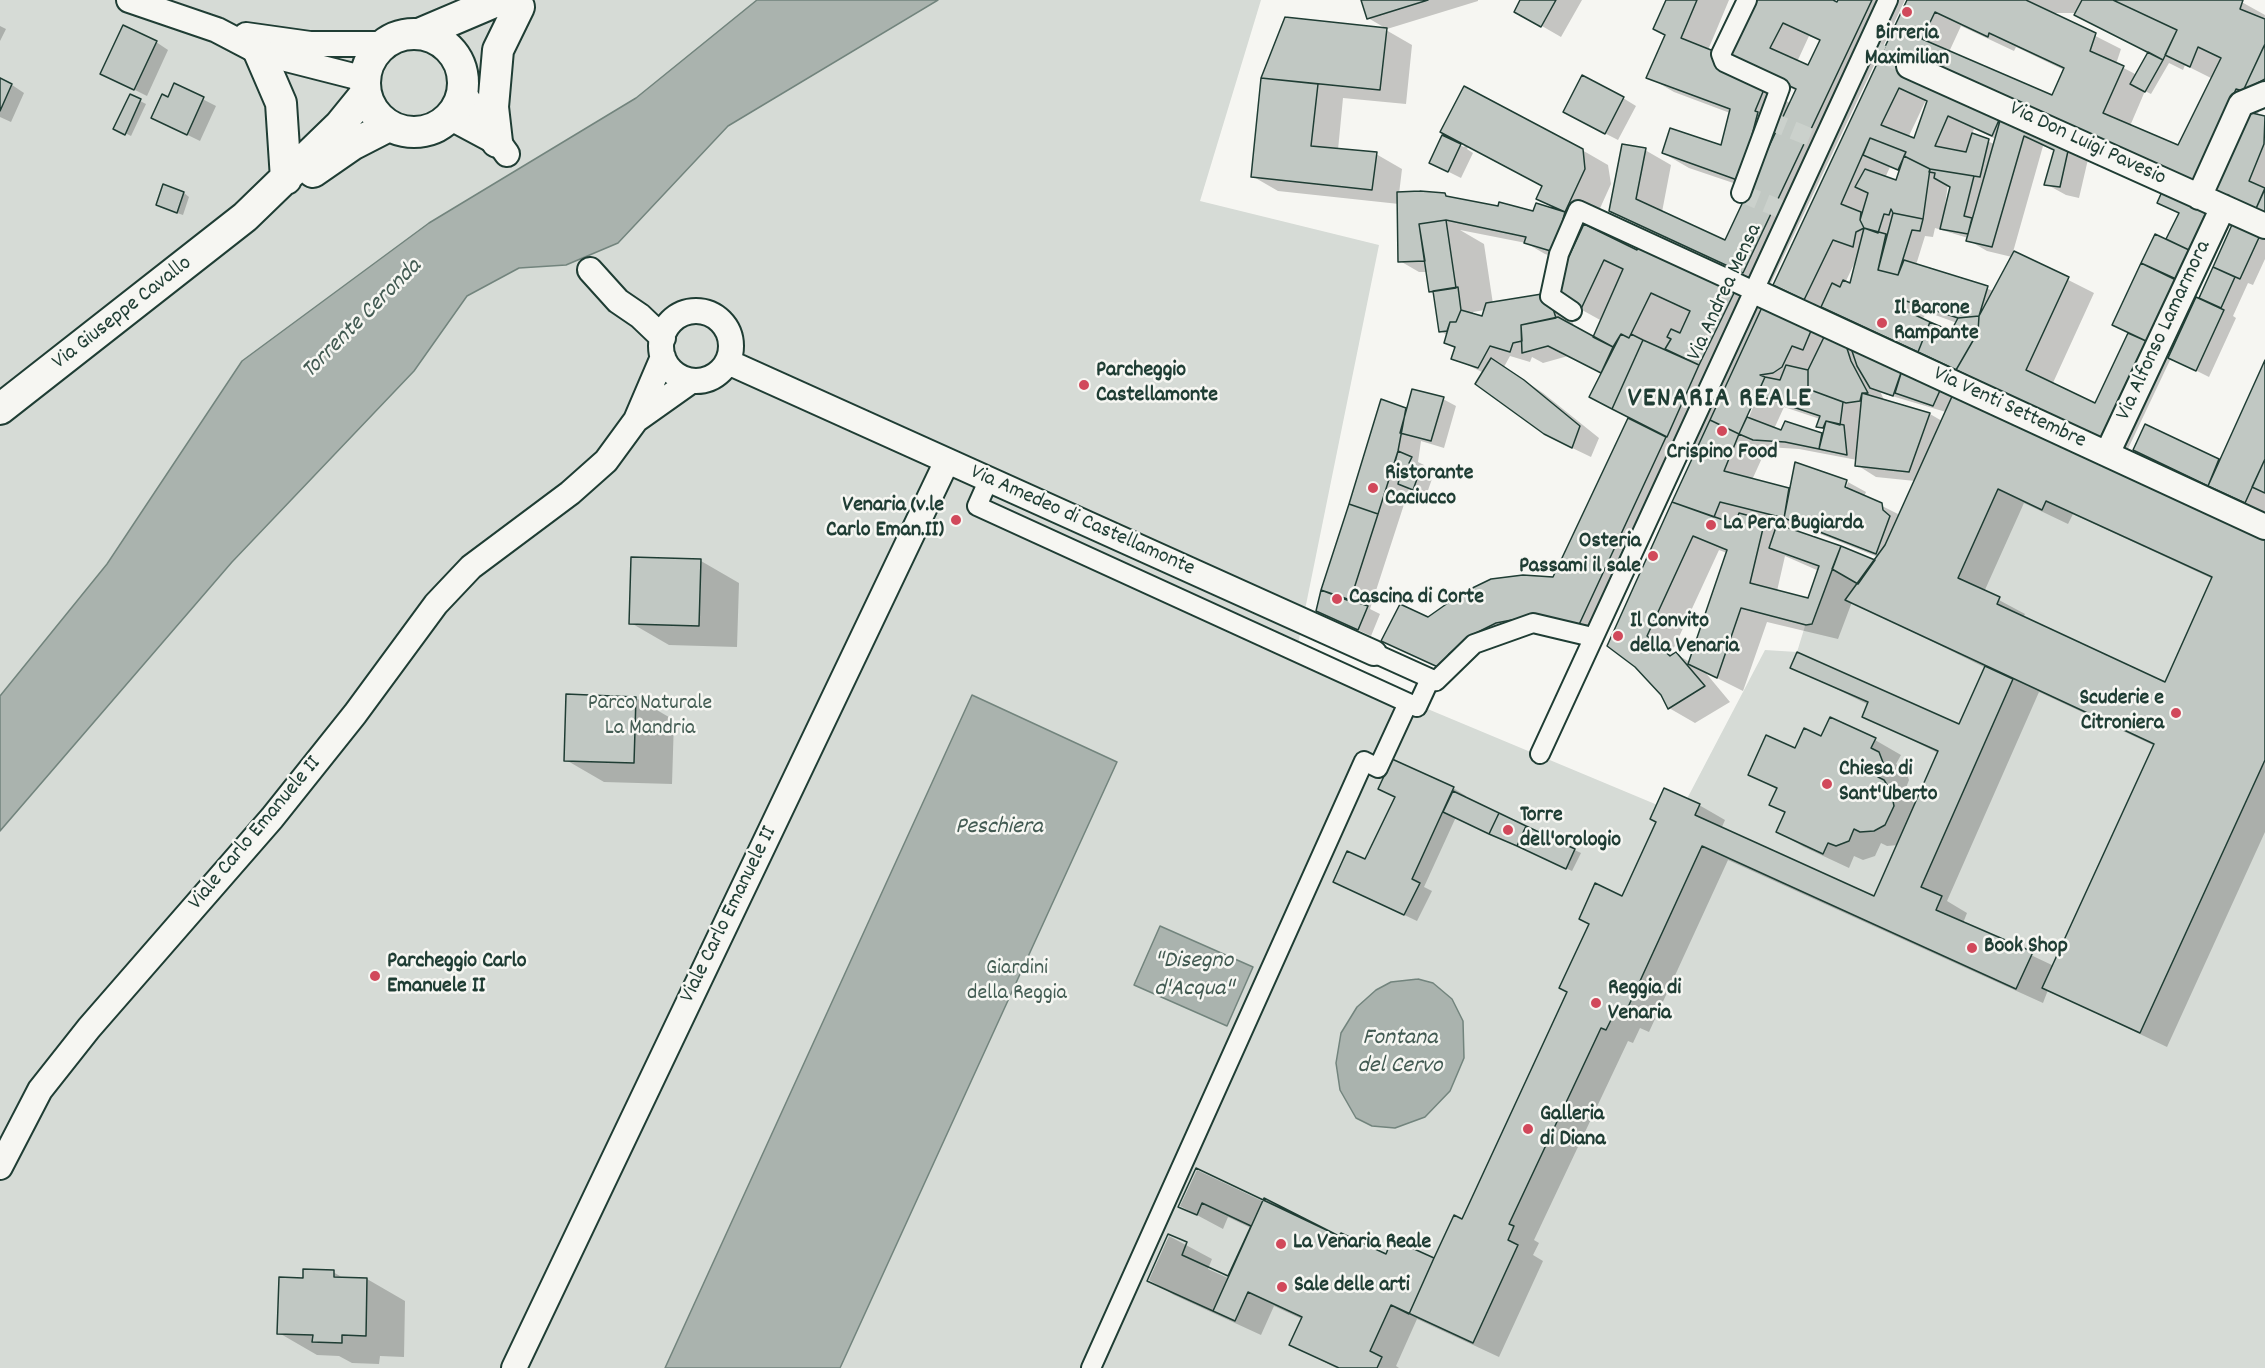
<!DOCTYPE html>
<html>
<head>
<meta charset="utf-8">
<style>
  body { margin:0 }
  canvas { display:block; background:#f6f6f2 }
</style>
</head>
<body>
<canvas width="2265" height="1368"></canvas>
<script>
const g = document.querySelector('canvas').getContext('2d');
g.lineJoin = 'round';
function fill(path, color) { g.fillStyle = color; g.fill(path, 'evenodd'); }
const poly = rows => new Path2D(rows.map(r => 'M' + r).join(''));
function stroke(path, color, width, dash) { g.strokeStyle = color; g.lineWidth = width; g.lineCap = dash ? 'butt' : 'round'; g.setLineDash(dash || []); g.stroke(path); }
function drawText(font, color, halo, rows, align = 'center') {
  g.font = font + ' Dekko,sans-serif'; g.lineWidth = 5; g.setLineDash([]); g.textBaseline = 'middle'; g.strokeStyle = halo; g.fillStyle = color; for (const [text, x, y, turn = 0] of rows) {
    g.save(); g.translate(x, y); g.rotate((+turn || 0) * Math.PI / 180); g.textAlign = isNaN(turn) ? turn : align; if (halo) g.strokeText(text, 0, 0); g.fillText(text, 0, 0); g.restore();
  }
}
fill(poly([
  [0,0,1261,0,1200,201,1379,245,1296,654,1679,814,1765,650,1797,652,1805,626,1813,624,1832,569,1858,583,1885,545,1954,392,2265,538,2265,1368,0,1368]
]), '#d6dbd6');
const water = poly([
  [757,0,938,0,728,126,618,243,566,265,519,268,467,296,414,371,232,562,0,831,0,696,107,564,242,361,429,223,636,98,757,0],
  [972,695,1117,762,840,1368,665,1368,972,695],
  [1160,926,1253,967,1227,1026,1134,985,1160,926],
  [1418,979,1433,983,1452,999,1463,1021,1464,1058,1450,1091,1425,1117,1395,1128,1372,1126,1356,1118,1340,1090,1336,1063,1341,1033,1357,1007,1376,990,1391,982,1418,979]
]);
fill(water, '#aab3ae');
stroke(water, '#72847d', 1.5);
fill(poly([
  [1363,0,1478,0,1478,1,1387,29,1368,18],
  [1522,0,1582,0,1561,37,1516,11],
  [1668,0,1729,0,1708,50,1791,104,1797,91,1754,72,1756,0,1829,0,1838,4,1840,0,1905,0,1769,287,1637,225,1611,210,1645,150,1671,165,1662,212,1726,242,1751,189,1689,168,1663,153,1722,147,1730,113,1674,92,1648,77,1667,35],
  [1809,36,1820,41,1809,67,1797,62],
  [1909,0,2238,0,2265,15,2265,103,2263,102,2257,116,2265,117,2265,218,2089,155,2079,198,2066,195,2046,184,2055,151,2043,146,2013,252,2094,293,2052,385,2095,405,2129,333,2114,324,2144,262,2167,241,2180,213,2209,209,2165,354,2170,357,2236,220,2265,234,2265,259,2253,285,2248,283,2233,316,2236,318,2209,377,2171,358,2126,453,1971,376,1801,299,1775,284],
  [2050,13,2075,13,2149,53,2137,75,2116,64,2121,49],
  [1961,26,2014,51,2016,47,2064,70,2052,97,1949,52],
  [2169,63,2183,70,2185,65,2213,79,2178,147,2130,126,2145,91,2151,94],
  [1926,100,1928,101,1915,140,1908,138],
  [1974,129,1996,139,1994,144,1972,134],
  [1890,167,1901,171,1897,182,1885,178],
  [1948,184,1952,187,1947,205,1945,205],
  [1935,228,1968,238,1968,240,1987,251,2012,257,1994,291,1916,265,1925,236,1933,237],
  [1855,262,1857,262,1851,285,1845,283],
  [1927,312,1957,323,1952,333,1922,320],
  [0,26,6,29,0,41],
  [1386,30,1412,45,1406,104,1343,98,1338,150,1376,154,1402,169,1399,194,1445,195,1451,198,1534,213,1561,211,1538,198,1544,186,1468,147,1467,149,1473,153,1461,178,1431,163,1443,137,1464,147,1465,145,1582,150,1608,165,1611,184,1592,226,1585,223,1584,226,1734,293,1763,309,1764,305,2265,540,2265,832,2167,1047,2048,990,2043,1003,1728,860,1649,1032,1640,1028,1633,1043,1628,1041,1534,1240,1539,1243,1533,1255,1543,1261,1499,1357,1417,1319,1396,1366,1399,1368,1336,1368,1291,1344,1302,1319,1274,1306,1261,1335,1174,1295,1149,1280,1169,1236,1212,1259,1208,1269,1228,1278,1251,1228,1228,1217,1223,1229,1180,1206,1197,1170,1340,1238,1387,1256,1435,1260,1463,1221,1623,898,1699,805,1725,820,1721,829,1875,898,1898,845,1887,846,1881,843,1875,856,1863,860,1854,856,1849,868,1804,847,1778,832,1787,813,1771,804,1778,790,1750,774,1822,738,1875,740,1901,755,1896,764,1905,769,1909,780,1904,793,1916,805,1938,753,1864,716,1869,705,1792,667,1960,726,1986,668,1852,602,1838,639,1767,622,1743,691,1705,672,1730,702,1695,723,1669,708,1662,694,1636,665,1697,453,1679,444,1590,636,1560,625,1483,642,1453,674,1383,641,1428,618,1554,578,1630,418,1591,396,1603,374,1568,356,1543,363,1532,357,1530,362,1510,356,1504,367,1543,393,1599,438,1591,457,1566,445,1484,373,1453,358,1456,349,1445,343,1447,335,1440,331,1435,293,1431,291,1428,272,1419,272,1400,261,1399,204,1278,191,1252,176,1263,78],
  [1563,209,1573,214,1571,217,1563,213],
  [1460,230,1526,243,1545,254,1568,261,1553,294,1602,321,1594,339,1575,329,1567,306,1493,304,1484,244],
  [1485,310,1483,318,1473,315,1473,312],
  [1880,391,1885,394,1946,412,1942,421,1930,414,1884,400],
  [1756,393,1759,393,1746,424,1743,423],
  [1784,407,1820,419,1818,426,1825,430,1823,434,1786,423,1782,432,1774,429],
  [1767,447,1799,449,1857,460,1857,465,1876,477,1915,481,1900,515,1864,497,1866,492,1846,481,1791,491,1752,480],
  [1844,482,1848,482,1844,495],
  [2024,503,2068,524,2073,514,2213,579,2165,684,2023,618,2025,614,1984,592],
  [1764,520,1810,530,1878,557,1875,561,1777,529],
  [1719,550,1727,553,1690,662,1672,652],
  [1785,556,1819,571,1809,600,1777,591],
  [2039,692,2155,746,2054,966,1963,923,1967,913,1947,901],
  [156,42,168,50,147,96,101,73],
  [0,77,24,93,11,122,0,117],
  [175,85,216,106,200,141,153,118,169,99],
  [130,96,146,104,131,136,119,130],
  [1623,98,1636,106,1618,140,1577,119],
  [184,193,189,197,183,215,163,208],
  [2265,364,2265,514,2135,450,2146,426,2220,462],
  [1443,399,1456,406,1444,448,1421,441,1418,462,1424,465,1422,470,1433,476,1426,496,1409,489,1370,609,1380,614,1371,636,1330,617,1406,409],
  [701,561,739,583,737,647,669,645,631,623],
  [636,698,674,720,672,784,604,782,566,760],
  [1453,788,1466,796,1464,798,1581,853,1572,871,1456,817,1424,887,1432,891,1417,921,1335,882,1366,861],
  [333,1272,345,1279,367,1279,405,1301,404,1357,380,1356,379,1364,352,1363,339,1356,317,1355,279,1333,304,1279]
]), '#0003');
const building = poly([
  [1361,0,1428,0,1367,19,1361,0],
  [1520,0,1556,0,1541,27,1514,12,1520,0],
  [1666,0,1697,0,1681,38,1716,52,1765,87,1755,111,1758,112,1740,181,1662,153,1670,128,1721,145,1730,109,1646,78,1665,35,1653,29,1666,0],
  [1754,0,1833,0,1837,2,1838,0,1872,0,1743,273,1609,211,1622,144,1646,148,1636,199,1725,240,1796,89,1727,57,1754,0],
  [1783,23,1820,40,1808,65,1770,48,1783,23],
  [1907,0,2026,0,2096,33,2090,51,2124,66,2103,113,2178,145,2221,58,2198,47,2190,67,2165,55,2177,30,2113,0,2243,0,2240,9,2265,19,2265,44,2243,91,2236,89,2195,188,1996,110,1999,120,1992,136,1948,116,1935,146,1966,152,1972,133,1989,139,1980,177,1930,169,1904,156,1906,152,1870,138,1841,204,1861,212,1860,220,1864,228,1856,232,1853,247,1833,240,1804,300,1773,285,1907,0],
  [1935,12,1988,37,1989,33,2064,68,2052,95,1922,39,1935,12],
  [1899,88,1927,101,1914,138,1881,125,1899,88],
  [2082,0,2113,0,2177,30,2163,60,2074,15,2082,0],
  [1285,17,1387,28,1380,90,1261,78,1285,17],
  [123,25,157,41,134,90,100,74,123,25],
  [2265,44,2265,79,2243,91,2263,48,2265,44],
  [2148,52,2163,60,2145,92,2130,84,2148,52],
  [1582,75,1624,97,1605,134,1563,112,1582,75],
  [0,78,12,84,0,111,0,78],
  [1261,78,1318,84,1311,146,1377,152,1372,190,1251,177,1261,78],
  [174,83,204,97,187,135,151,118,162,94,168,97,174,83],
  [1464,86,1583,149,1585,169,1565,212,1536,199,1542,186,1440,132,1464,86],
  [130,94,141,99,125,135,113,129,130,94],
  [2003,110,2070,142,2060,187,2044,185,2054,150,2024,136,1992,247,1966,241,2003,110],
  [2243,111,2265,116,2264,144,2249,181,2265,188,2254,213,2212,194,2243,111],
  [1442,135,1461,144,1448,172,1429,163,1442,135],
  [1870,138,1906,152,1898,170,1863,155,1870,138],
  [1904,156,1930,169,1923,219,1893,213,1891,209,1889,215,1884,214,1878,233,1864,228,1860,220,1868,193,1855,187,1865,169,1896,180,1904,156],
  [1930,169,1974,176,1964,216,1972,218,1968,234,1940,229,1950,187,1934,178,1935,173,1929,172,1930,169],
  [163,184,184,192,177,213,156,205,163,184],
  [2164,187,2209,207,2189,250,2166,239,2179,213,2157,203,2164,187],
  [2265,189,2265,218,2254,213,2265,189],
  [1420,191,1445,193,1446,196,1498,206,1499,202,1533,211,1536,203,1565,212,1554,252,1524,243,1526,237,1446,220,1419,224,1425,261,1398,262,1397,192,1420,191],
  [1893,213,1923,219,1920,231,1912,230,1898,275,1878,270,1893,213],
  [2235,218,2262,231,2240,279,2213,267,2235,218],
  [1446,220,1456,288,1429,292,1419,224,1446,220],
  [1584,224,1637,250,1639,246,1735,291,1699,365,1665,349,1671,339,1667,337,1671,329,1680,333,1690,311,1651,293,1629,338,1621,334,1613,347,1593,337,1623,269,1604,260,1581,309,1551,295,1584,224],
  [1864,228,1886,234,1878,270,1898,275,1904,260,1988,286,1979,316,1958,318,1900,299,1896,306,1930,322,1918,352,1821,307,1832,283,1840,287,1843,280,1850,283,1864,228],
  [2155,234,2189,250,2176,279,2141,263,2155,234],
  [2014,251,2069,277,2026,370,2095,403,2128,333,2146,341,2100,439,1956,370,1978,332,1979,316,2014,251],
  [2141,263,2176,280,2146,341,2112,325,2141,263],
  [2213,267,2235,277,2221,308,2199,298,2213,267],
  [1458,287,1461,310,1456,322,1450,322,1447,331,1439,332,1433,291,1458,287],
  [1548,293,1556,318,1521,325,1522,341,1513,343,1510,352,1490,346,1478,368,1451,359,1455,347,1444,343,1450,322,1456,322,1461,310,1482,316,1486,303,1548,293],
  [2196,297,2224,310,2196,371,2168,358,2196,297],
  [1764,303,1813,326,1803,350,1792,346,1782,367,1773,373,1760,375,1765,377,1739,434,1710,420,1764,303],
  [1979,316,1978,332,1956,370,1918,352,1930,322,1951,331,1958,318,1979,316],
  [1558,317,1613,347,1601,373,1548,346,1522,353,1521,325,1558,317],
  [1826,333,1844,339,1851,361,1868,393,1862,393,1860,401,1846,403,1808,389,1808,370,1826,333],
  [1621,334,1629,338,1631,334,1643,340,1612,409,1589,397,1621,334],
  [1643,340,1699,365,1667,437,1612,409,1643,340],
  [1851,348,1903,367,1893,396,1870,388,1857,366,1851,348],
  [1491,358,1524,380,1580,426,1572,448,1544,434,1475,384,1491,358],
  [2265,360,2265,459,2245,503,2208,486,2265,360],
  [1786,365,1808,370,1808,389,1843,402,1840,425,1826,421,1823,428,1816,427,1820,416,1757,395,1765,377,1780,380,1786,365],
  [1903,367,1942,386,1933,406,1895,393,1903,367],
  [1412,389,1444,397,1431,441,1400,433,1412,389],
  [1954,392,2265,538,2265,760,2140,1033,2042,988,2154,744,1845,600,1885,545,1954,392],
  [1998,489,2042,510,2046,501,2212,577,2165,682,1997,604,2000,597,1958,578,1998,489],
  [1862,393,1930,413,1909,472,1855,466,1862,393],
  [1381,399,1406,408,1398,451,1378,514,1349,504,1381,399],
  [1747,417,1781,430,1785,421,1822,433,1819,449,1785,442,1753,440,1739,434,1747,417],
  [1628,418,1666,437,1577,629,1522,618,1496,623,1470,636,1449,654,1440,668,1381,641,1400,604,1428,617,1462,593,1491,579,1523,575,1553,577,1628,418],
  [1710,420,1739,434,1724,471,1789,488,1784,518,1720,502,1714,517,1672,502,1710,420],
  [1826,421,1844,425,1847,455,1819,449,1826,421],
  [2145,424,2219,459,2208,486,2133,450,2145,424],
  [1398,451,1412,457,1409,463,1421,468,1413,490,1398,484,1401,471,1393,469,1398,451],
  [2265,459,2265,493,2252,487,2265,459],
  [1795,462,1847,480,1845,487,1882,503,1883,510,1890,516,1876,554,1784,518,1795,462],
  [1672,502,1735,524,1739,513,1765,520,1750,583,1808,598,1819,566,1769,548,1777,524,1841,546,1812,624,1806,625,1741,608,1717,678,1688,664,1727,550,1693,536,1647,636,1670,656,1676,652,1705,686,1668,709,1661,695,1635,667,1607,646,1672,502],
  [1349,504,1378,514,1351,598,1347,600,1321,590,1349,504],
  [1841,546,1875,560,1858,584,1832,569,1841,546],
  [631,557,701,559,699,626,629,624,631,557],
  [1321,590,1368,606,1358,630,1316,611,1321,590],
  [1797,652,1959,724,1985,666,2013,679,1921,887,1942,896,1936,910,2033,952,2016,989,1702,846,1623,1018,1614,1014,1606,1030,1601,1028,1509,1224,1514,1226,1508,1240,1518,1245,1473,1343,1391,1305,1370,1351,1382,1357,1377,1368,1339,1368,1289,1345,1302,1317,1248,1292,1235,1321,1147,1281,1168,1234,1187,1242,1182,1255,1228,1276,1251,1226,1202,1203,1197,1215,1178,1207,1196,1168,1339,1236,1341,1233,1386,1254,1392,1239,1434,1258,1454,1215,1462,1219,1567,992,1559,988,1589,924,1579,919,1595,883,1622,896,1656,822,1650,819,1664,788,1700,804,1695,815,1874,896,1938,751,1862,717,1868,702,1790,668,1797,652],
  [566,694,636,697,634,763,564,761,566,694],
  [1830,717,1876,738,1871,748,1879,752,1884,765,1878,777,1884,780,1891,791,1894,806,1885,825,1874,831,1860,832,1854,829,1849,841,1836,846,1828,843,1823,854,1776,832,1785,812,1769,805,1777,788,1748,775,1766,735,1795,748,1804,728,1821,736,1830,717],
  [1392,759,1454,787,1412,879,1420,883,1404,915,1333,882,1347,851,1365,859,1395,797,1378,789,1392,759],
  [1453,791,1499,813,1489,834,1443,812,1453,791],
  [1499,813,1526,826,1517,846,1489,834,1499,813],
  [1526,826,1575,849,1566,869,1517,846,1526,826],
  [1196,1168,1339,1236,1341,1233,1386,1254,1392,1239,1434,1258,1409,1314,1391,1305,1370,1351,1382,1357,1377,1368,1339,1368,1289,1345,1302,1317,1248,1292,1235,1321,1147,1281,1168,1234,1187,1242,1182,1255,1228,1276,1251,1226,1202,1203,1197,1215,1178,1207,1196,1168],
  [1264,1198,1339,1236,1341,1233,1386,1254,1392,1239,1434,1258,1409,1314,1391,1305,1370,1351,1382,1357,1377,1368,1339,1368,1289,1345,1302,1317,1248,1292,1235,1321,1213,1311,1264,1198],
  [303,1269,334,1270,334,1277,367,1278,366,1336,342,1335,342,1343,312,1342,313,1335,277,1334,279,1277,303,1278,303,1269]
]);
fill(building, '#c1c8c3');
stroke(building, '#1f3d34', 1.5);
stroke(poly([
  [1866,47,1909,66],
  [1768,120,1822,142],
  [1741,193,1790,213]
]), '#cbd1cc', 18, [18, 9]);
const pedestrian = poly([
  [1741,193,1780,88,1724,62,1721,54,1747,0],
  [1572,311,1550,296,1559,254,1578,210,1754,291],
  [989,479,977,506,1417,707,1430,679],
  [1374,653,1436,681,1474,644,1533,623,1592,637],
  [1540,754,1888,0],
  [1091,1368,1364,761,1378,768,1408,703]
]);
const minor = poly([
  [129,0,217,30,259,52,365,79],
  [246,35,310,44,384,44],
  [1909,66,2265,226],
  [462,91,507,154],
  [449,117,492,140],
  [2199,197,2241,104,2265,94],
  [590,270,618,301,640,316,663,338],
  [1754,291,2265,527],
  '661 346a35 35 0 1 1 70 0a35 35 0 1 1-70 0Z',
  [728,362,1374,653],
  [636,420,691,381],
  [2107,454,2223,207],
  [0,1167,40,1090,89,1028,272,818,355,714,436,604,471,567,570,493,606,461,636,420,663,357],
  [514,1368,947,461]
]);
const tertiary = poly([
  [419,34,499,0],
  '365 83a49 49 0 1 1 98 0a49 49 0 1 1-98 0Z',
  [259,52,281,103,286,179],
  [497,142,493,107,498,50,519,7],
  [313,172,352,145,389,126],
  [0,409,245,217,340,125,366,93]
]);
stroke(pedestrian, '#1f3d34', 22);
stroke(minor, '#1f3d34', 28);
stroke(tertiary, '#1f3d34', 34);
stroke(pedestrian, '#f6f6f2', 18);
stroke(minor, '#f6f6f2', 24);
stroke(tertiary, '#f6f6f2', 30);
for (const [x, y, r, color] of [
  [1907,12,6,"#d1495b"],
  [1882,323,6,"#d1495b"],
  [1084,385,6,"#d1495b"],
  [1722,431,6,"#d1495b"],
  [1373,488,6,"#d1495b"],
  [956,520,6,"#d1495b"],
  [1711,525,6,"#d1495b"],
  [1653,556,6,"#d1495b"],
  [1337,599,6,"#d1495b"],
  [1618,636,6,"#d1495b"],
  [2176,713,6,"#d1495b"],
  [1827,784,6,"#d1495b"],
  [1508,830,6,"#d1495b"],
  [1972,948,6,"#d1495b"],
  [375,976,6,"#d1495b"],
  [1596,1003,6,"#d1495b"],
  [1528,1129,6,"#d1495b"],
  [1281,1244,6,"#d1495b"],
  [1282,1287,6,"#d1495b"]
]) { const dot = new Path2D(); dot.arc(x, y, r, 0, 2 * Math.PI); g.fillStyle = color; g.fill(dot); stroke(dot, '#f6f6f2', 2); }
drawText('bold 22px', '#1f3d34', '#f6f6f2', [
  ["Birreria",1907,35,"center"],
  ["Maximilian",1907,60,"center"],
  ["Il Barone",1894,310],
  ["Rampante",1894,335],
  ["Parcheggio",1096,372],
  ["Castellamonte",1096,397],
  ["Crispino Food",1722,454,"center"],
  ["Ristorante",1385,475],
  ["Caciucco",1385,500],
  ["Venaria (v.le",944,507,"right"],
  ["Carlo Eman.II)",944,532,"right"],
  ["La Pera Bugiarda",1723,525],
  ["Osteria",1641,543,"right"],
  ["Passami il sale",1641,568,"right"],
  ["Cascina di Corte",1349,599],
  ["Il Convito",1630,623],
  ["della Venaria",1630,648],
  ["Scuderie e",2164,700,"right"],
  ["Citroniera",2164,725,"right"],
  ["Chiesa di",1839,771],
  ["Sant'Uberto",1839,796],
  ["Torre",1520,817],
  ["dell'orologio",1520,842],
  ["Book Shop",1984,948],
  ["Parcheggio Carlo",387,963],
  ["Emanuele II",387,988],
  ["Reggia di",1608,990],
  ["Venaria",1608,1015],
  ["Galleria",1540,1116],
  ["di Diana",1540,1141],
  ["La Venaria Reale",1293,1244],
  ["Sale delle arti",1294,1287]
], 'left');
drawText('22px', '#1f3d34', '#f6f6f2', [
  ["Via Don Luigi Pavesio",2087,145,25],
  ["Via Andrea Mensa",1726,293,-65],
  ["Via Giuseppe Cavallo",123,314,-38],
  ["Via Alfonso Lamarmora",2165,331,-65],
  ["Via Venti Settembre",2009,409,25],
  ["Via Amedeo di Castellamonte",1082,522,24],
  ["Viale Carlo Emanuele II",256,834,-50],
  ["Viale Carlo Emanuele II",730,915,-64]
]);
drawText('22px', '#445d54', '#f6f6f2', [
  ["Parco Naturale",650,705],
  ["La Mandria",650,730],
  ["Giardini",1017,970],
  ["della Reggia",1017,995]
]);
drawText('italic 24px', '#425a52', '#f6f6f2', [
  ["Torrente Ceronda",363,320,-45],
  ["Peschiera",999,829],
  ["\"Disegno",1194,963],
  ["d'Acqua\"",1194,991],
  ["Fontana",1400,1040],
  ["del Cervo",1400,1068]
]);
g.letterSpacing = '1.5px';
drawText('bold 28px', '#1f3d34', '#f6f6f2', [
  ["VENARIA REALE",1720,401]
]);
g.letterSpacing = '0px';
</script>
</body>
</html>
